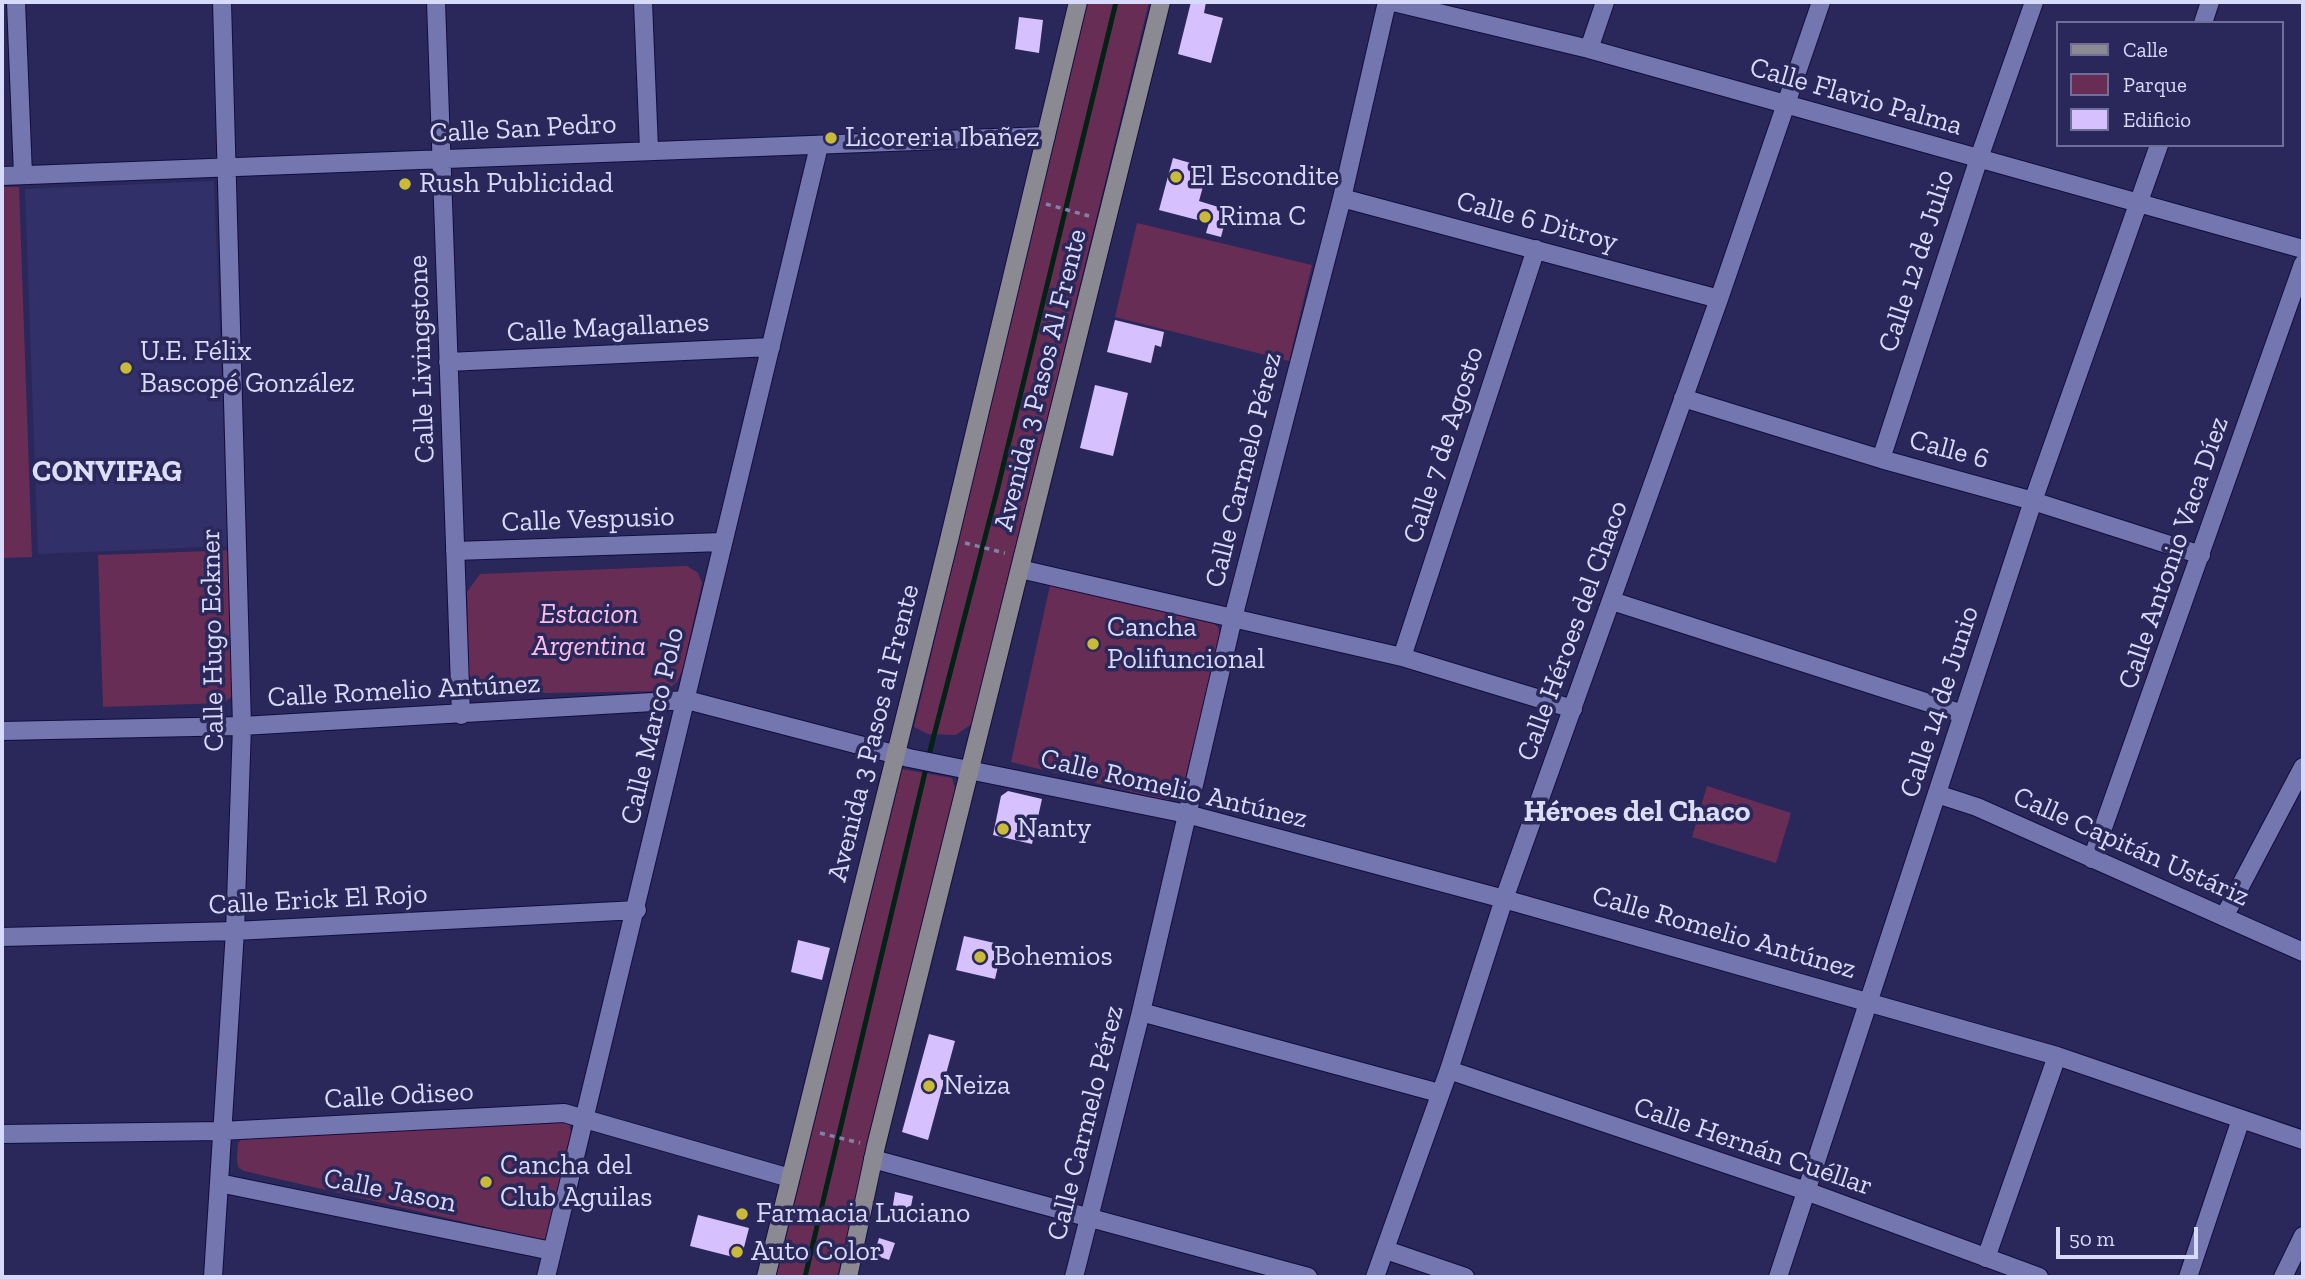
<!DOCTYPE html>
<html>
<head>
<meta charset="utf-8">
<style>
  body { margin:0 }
  #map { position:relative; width:2305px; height:1279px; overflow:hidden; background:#2a285a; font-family:"Zilla Slab",serif }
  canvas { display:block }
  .frame { position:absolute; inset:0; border:4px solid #d7dafa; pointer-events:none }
  .legend { position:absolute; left:2056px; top:21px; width:228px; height:126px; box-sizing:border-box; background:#2a285a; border:2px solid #6f6f9a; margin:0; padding:9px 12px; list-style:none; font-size:21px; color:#d7dafa }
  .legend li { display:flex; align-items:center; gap:14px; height:35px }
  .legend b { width:35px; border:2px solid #6f6f9a }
  .scale { position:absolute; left:2056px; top:1227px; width:142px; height:32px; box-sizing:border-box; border:4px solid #d7dafa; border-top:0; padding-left:9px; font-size:21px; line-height:24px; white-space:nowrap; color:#d7dafa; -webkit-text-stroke:5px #2a285a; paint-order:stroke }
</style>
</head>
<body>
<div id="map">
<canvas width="2305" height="1279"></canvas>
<div class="frame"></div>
<ul class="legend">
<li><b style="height:9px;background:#8b8991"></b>Calle</li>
<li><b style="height:19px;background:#682d55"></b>Parque</li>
<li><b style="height:19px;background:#d7c0fe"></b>Edificio</li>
</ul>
<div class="scale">50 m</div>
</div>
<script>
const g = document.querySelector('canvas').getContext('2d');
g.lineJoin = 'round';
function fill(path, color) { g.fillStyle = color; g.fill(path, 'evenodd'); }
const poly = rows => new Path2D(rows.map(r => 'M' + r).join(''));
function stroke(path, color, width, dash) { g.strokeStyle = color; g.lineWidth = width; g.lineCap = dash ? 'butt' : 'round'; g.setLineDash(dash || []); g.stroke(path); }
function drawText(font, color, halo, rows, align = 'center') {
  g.font = font + ' "Zilla Slab",serif'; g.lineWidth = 7; g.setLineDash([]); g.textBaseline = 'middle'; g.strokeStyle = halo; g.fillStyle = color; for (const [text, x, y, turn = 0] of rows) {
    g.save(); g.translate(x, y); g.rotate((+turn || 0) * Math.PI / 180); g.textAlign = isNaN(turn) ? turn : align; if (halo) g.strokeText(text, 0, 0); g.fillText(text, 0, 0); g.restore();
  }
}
fill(poly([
  [214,181,228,546,38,554,25,189]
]), '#323069');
fill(poly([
  [1086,2,1149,2,973,723,956,735,928,734,914,727],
  [2,187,19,187,32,557,2,558],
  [1137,223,1312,265,1289,361,1115,317],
  [237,550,237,692,224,703,103,707,98,555],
  [687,566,698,573,702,583,683,669,677,682,666,691,485,694,469,675,467,592,480,574],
  [1051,581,1211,621,1218,627,1220,637,1183,788,1177,797,1168,801,1011,762],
  [902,769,952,778,956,792,837,1277,776,1277],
  [1707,786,1791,813,1776,863,1692,837],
  [559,1119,569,1123,571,1133,546,1239,542,1240,244,1171,238,1167,237,1159,238,1144,242,1137]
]), '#682d55');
stroke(poly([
  [805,1277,931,747,997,491,1116,2]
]), '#032114', 5);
fill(poly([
  [1191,2,1206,2,1204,13,1223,18,1211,63,1178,54],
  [1019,17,1043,20,1039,53,1015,49],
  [1173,158,1208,168,1199,201,1228,210,1221,237,1206,233,1209,223,1159,210],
  [1115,320,1164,332,1161,347,1155,345,1151,363,1107,352],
  [1095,385,1128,393,1113,456,1080,448],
  [1008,791,1042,799,1032,844,993,835,1001,796],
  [964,936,1003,945,995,979,956,970],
  [798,940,830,948,822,980,791,972],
  [929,1034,955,1041,928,1140,902,1132],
  [895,1192,913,1196,908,1222,891,1218],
  [698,1215,749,1228,741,1259,690,1246],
  [879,1238,895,1243,889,1260,874,1255]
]), '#d7c0fe');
const minor = poly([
  [16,2,23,175],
  [436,2,461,715],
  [643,2,649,149],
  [1393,2,1589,49,2303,249],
  [2203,23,2210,2],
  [1589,49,1605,2],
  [2,176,1046,136],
  [1342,198,1719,299],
  [448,362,771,347],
  [1683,398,1881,459,2033,501,2201,555],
  [1881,459,1979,158,2034,2],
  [455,551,722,542],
  [1020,569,1402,657,1573,709],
  [1612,601,1963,714],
  [1402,657,1536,249],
  [2,731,242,726,687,700,909,758,1187,814,1504,899,2057,1056,2303,1140],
  [1937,794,1977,807,2303,952],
  [2092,859,2303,264],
  [2224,917,2303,767],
  [2,937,235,931,637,910],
  [1141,1012,1439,1093],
  [1449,1070,1806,1191,2039,1277],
  [2,1134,221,1131,564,1113,790,1178],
  [873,1159,1308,1277],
  [219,1183,552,1251],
  [1386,1250,1465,1277],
  [1986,1258,2057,1056],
  [213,1277,235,931,242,726,222,2],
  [546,1277,819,146],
  [1074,1277,1141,1012,1233,618,1342,198,1387,2],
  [1375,1277,1449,1070,1504,899,1719,299,1821,2],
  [1778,1277,2033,501,2159,145],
  [2188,1277,2241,1119]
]);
const tertiary = poly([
  [2283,1277,2303,1236]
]);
const secondary = poly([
  [766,1277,949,540,1078,2],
  [848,1277,876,1146,1161,2]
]);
stroke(minor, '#140d3e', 20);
stroke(tertiary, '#140d3e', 20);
stroke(secondary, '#140d3e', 20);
stroke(poly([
  [1046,204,1089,216],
  [965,543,1005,553],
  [820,1133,860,1143]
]), '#8182ab', 3.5, [5, 5]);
stroke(minor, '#7476b0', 18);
stroke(tertiary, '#7476b0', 18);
stroke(secondary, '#8b8991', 18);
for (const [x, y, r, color] of [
  [831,138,7,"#caba39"],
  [1176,177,7,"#caba39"],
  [405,184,7,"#caba39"],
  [1205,217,7,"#caba39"],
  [126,368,7,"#caba39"],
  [1093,644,7,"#caba39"],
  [1003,829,7,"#caba39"],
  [980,957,7,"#caba39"],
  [929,1086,7,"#caba39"],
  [486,1182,7,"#caba39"],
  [742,1214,7,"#caba39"],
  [737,1252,7,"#caba39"]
]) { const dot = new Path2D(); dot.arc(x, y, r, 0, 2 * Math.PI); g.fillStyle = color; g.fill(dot); stroke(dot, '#2a285a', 2.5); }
drawText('28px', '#d7dafa', '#2a285a', [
  ["Calle Flavio Palma",1856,97,16],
  ["Calle San Pedro",523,129,-3],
  ["Calle 6 Ditroy",1537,222,15],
  ["Calle 12 de Julio",1917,261,-72],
  ["Calle Magallanes",608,328,-3],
  ["Calle Livingstone",422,359,-92],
  ["Avenida 3 Pasos Al Frente",1041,380,-76],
  ["Calle 7 de Agosto",1444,445,-72],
  ["Calle 6",1949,450,15],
  ["Calle Carmelo Pérez",1244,470,-76],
  ["Calle Vespusio",588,520,-2],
  ["Calle Antonio Vaca Díez",2174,553,-71],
  ["Calle Héroes del Chaco",1573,631,-70],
  ["Calle Hugo Eckner",213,640,-91],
  ["Calle Romelio Antúnez",404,691,-3],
  ["Calle 14 de Junio",1940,702,-72],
  ["Calle Marco Polo",653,726,-77],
  ["Avenida 3 Pasos al Frente",874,733,-76],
  ["Calle Romelio Antúnez",1174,789,13],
  ["Calle Capitán Ustáriz",2131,847,24],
  ["Calle Erick El Rojo",318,900,-3],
  ["Calle Romelio Antúnez",1724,933,16],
  ["Calle Odiseo",399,1096,-3],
  ["Calle Carmelo Pérez",1086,1123,-76],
  ["Calle Hernán Cuéllar",1753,1147,19],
  ["Calle Jason",390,1191,11]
]);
drawText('28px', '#d7dafa', '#2a285a', [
  ["Licoreria Ibañez",845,138],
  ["El Escondite",1190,177],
  ["Rush Publicidad",419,184],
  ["Rima C",1219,217],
  ["U.E. Félix",140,352],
  ["Bascopé González",140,384],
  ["Cancha",1107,628],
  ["Polifuncional",1107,660],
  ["Nanty",1017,829],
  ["Bohemios",994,957],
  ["Neiza",943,1086],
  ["Cancha del",500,1166],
  ["Club Aguilas",500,1198],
  ["Farmacia Luciano",756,1214],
  ["Auto Color",751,1252]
], 'left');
drawText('italic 28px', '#fcbee4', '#2a285a', [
  ["Estacion",589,615],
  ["Argentina",589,647]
]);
drawText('bold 30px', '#dcdef8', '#2a285a', [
  ["CONVIFAG",107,472],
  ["Héroes del Chaco",1637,812]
]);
</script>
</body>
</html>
